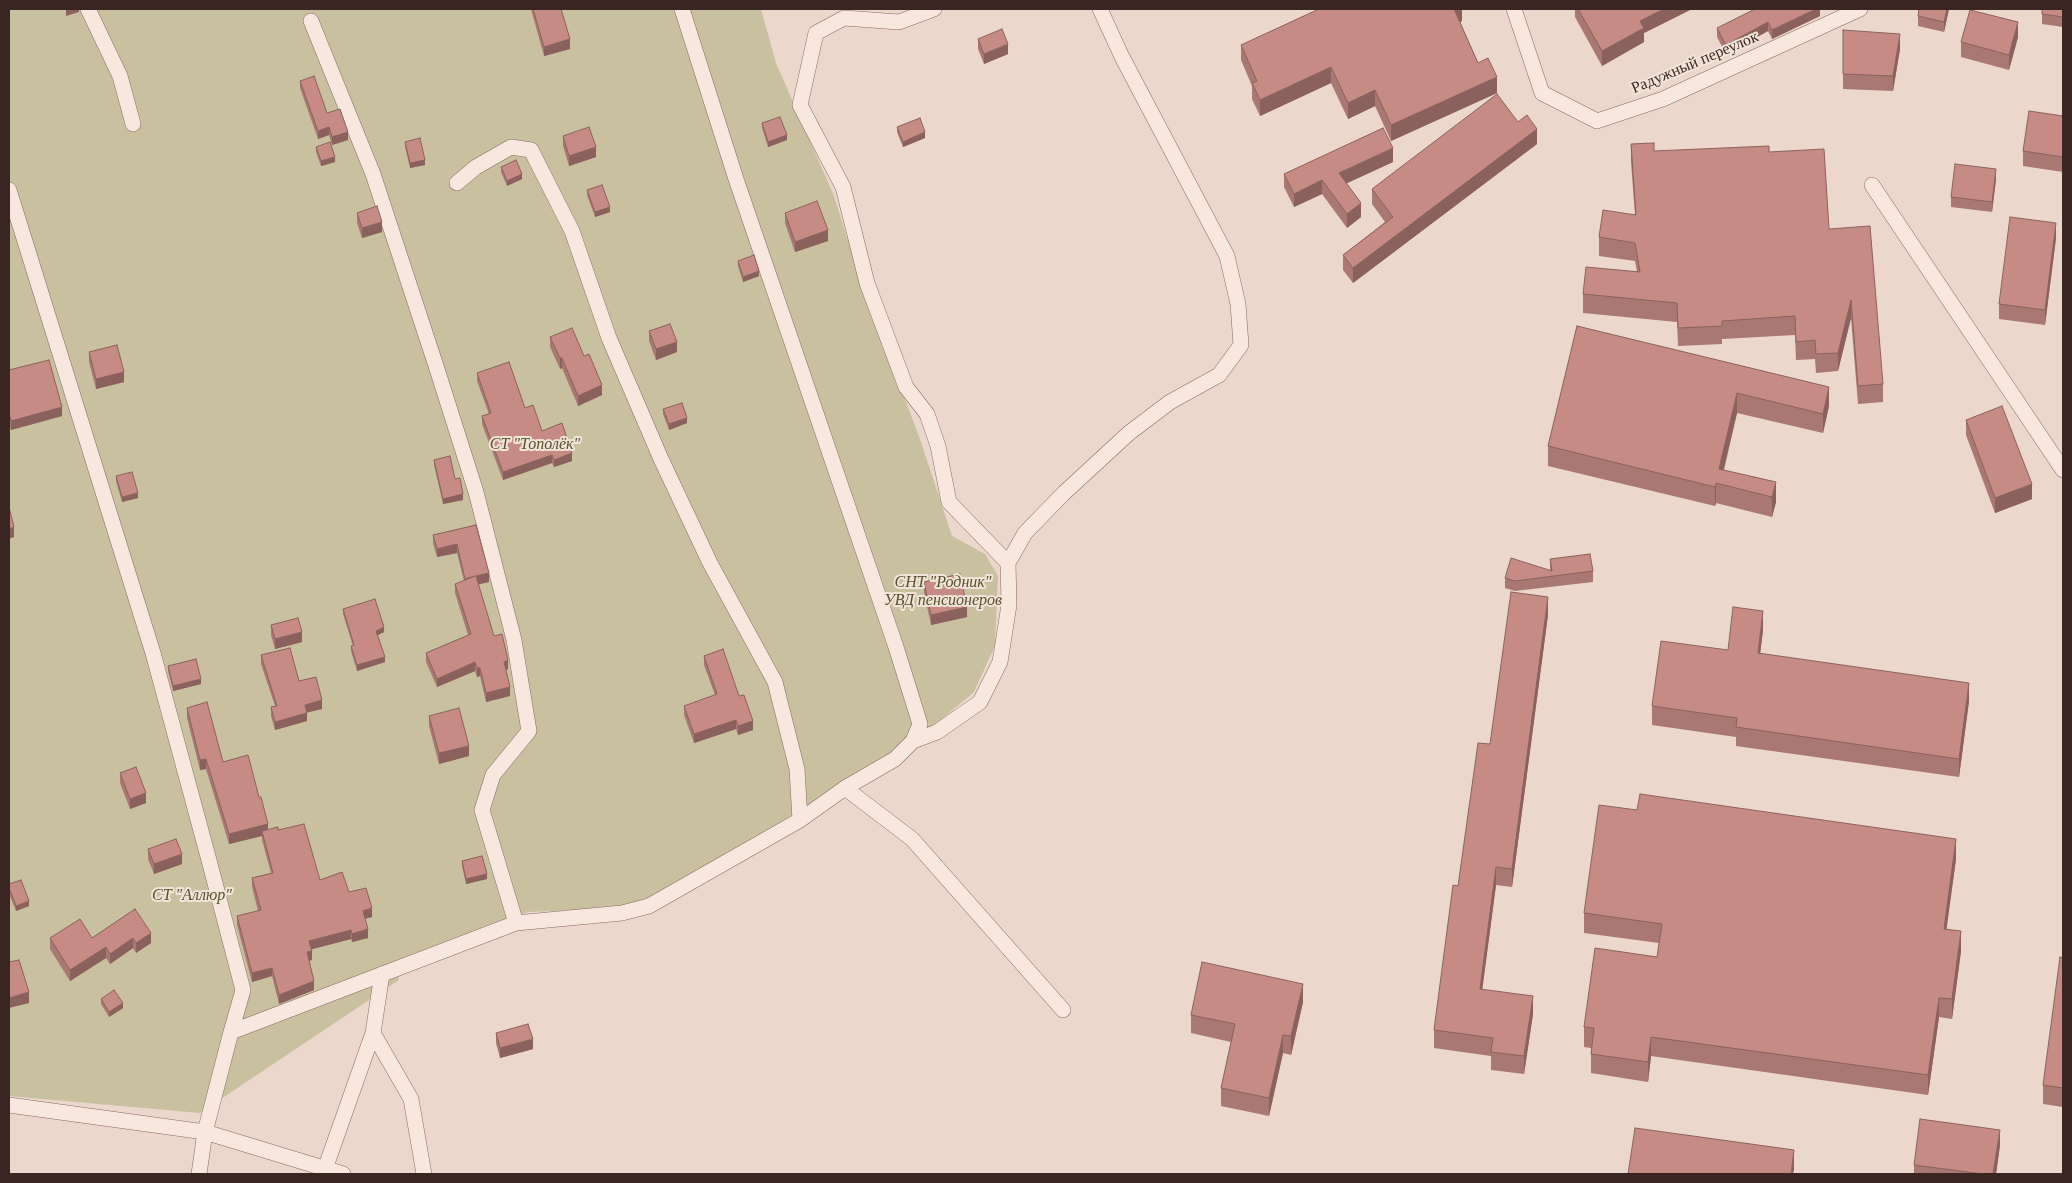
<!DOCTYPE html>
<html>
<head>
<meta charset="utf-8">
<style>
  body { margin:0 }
  #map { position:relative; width:2072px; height:1183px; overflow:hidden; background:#ebd7cb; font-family:"Times New Roman",serif }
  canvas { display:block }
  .frame { position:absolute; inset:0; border:10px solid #392623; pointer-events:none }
</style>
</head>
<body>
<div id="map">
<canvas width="2072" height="1183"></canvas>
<div class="frame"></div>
</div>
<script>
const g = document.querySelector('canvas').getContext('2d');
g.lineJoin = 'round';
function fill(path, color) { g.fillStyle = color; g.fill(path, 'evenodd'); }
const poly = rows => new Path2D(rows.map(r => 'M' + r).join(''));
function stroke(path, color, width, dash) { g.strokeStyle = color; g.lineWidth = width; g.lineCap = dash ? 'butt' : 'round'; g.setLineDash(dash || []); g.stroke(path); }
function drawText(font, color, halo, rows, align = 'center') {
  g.font = font + ' "Times New Roman",serif'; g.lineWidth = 4; g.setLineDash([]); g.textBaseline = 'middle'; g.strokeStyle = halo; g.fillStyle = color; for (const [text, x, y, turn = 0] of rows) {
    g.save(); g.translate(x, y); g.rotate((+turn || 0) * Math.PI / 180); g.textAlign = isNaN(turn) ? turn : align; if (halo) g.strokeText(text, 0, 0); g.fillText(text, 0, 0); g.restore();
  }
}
fill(poly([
  [9,9,761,9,776,63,834,196,864,292,920,439,952,536,985,554,998,576,995,646,974,692,931,728,883,760,666,891,628,908,529,912,499,921,395,961,399,980,200,1113,9,1096]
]), '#c9c0a0');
const minor = poly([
  [88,9,120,76,133,124],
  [682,9,736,179,896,647,920,724,913,741],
  [934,9,899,22,844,18,816,33,800,105,843,187,867,283,906,387,927,414,938,446,949,502,1008,563],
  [1514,9,1542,93,1597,121,1663,99,1860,9],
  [311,21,373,174,437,369,476,492,514,640,529,731,493,775,482,810,516,923],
  [457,183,476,167,511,147,531,150,572,231,609,338,661,459,710,563,775,682,797,769,800,820],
  [1872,185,2063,470],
  [9,190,153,653,210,864,243,990,231,1032],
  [845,788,912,839,1063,1010],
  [382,974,373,1033,411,1099,424,1174],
  [9,1105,205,1132,343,1174],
  [325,1169,373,1033],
  [199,1174,205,1132,231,1032,516,923,622,913,649,906,800,820,845,788,895,759,913,741,937,732,980,702,1000,662,1009,605,1008,563,1025,533,1064,493,1129,433,1170,402,1219,375,1241,345,1238,304,1227,256,1122,57,1100,9]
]);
stroke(minor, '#876961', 16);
stroke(minor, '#f7e7de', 15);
fill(poly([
  [531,9,561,9,570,49,544,56],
  [1462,9,1462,21,1460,22,1478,63,1497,93,1391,141,1375,106,1348,119,1331,83,1260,116,1252,99,1252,86,1241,60,1241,45],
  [1575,9,1692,9,1644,33,1644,42,1602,66,1575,17],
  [1820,9,1820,16,1772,39,1768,31,1726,54,1717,37,1717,28],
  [1949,9,1944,32,1918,26,1918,16],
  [2063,9,2063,27,2042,24,2042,14],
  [1843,30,1900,49,1893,91,1843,89],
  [2018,37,2009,70,1961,57,1961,42],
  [978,39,1008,54,984,64,978,49],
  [300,81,327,113,348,140,332,145,329,135,318,139,300,88],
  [2063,116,2063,172,2023,166,2023,151],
  [1518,122,1537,144,1353,283,1343,270,1343,255,1385,222,1372,204,1372,189],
  [762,123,787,140,768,147,762,128],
  [897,127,925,138,903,147,897,132],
  [563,136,596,157,569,166,563,146],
  [405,142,425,165,410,168,405,147],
  [1631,144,1654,151,1769,152,1829,229,1883,384,1883,402,1858,404,1851,318,1838,371,1816,373,1815,359,1796,360,1795,335,1722,339,1722,344,1678,346,1677,322,1583,313,1583,294,1637,272,1635,261,1599,256,1599,237,1635,215,1631,162],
  [316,147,335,162,321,166,316,152],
  [1393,162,1346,183,1361,217,1347,228,1322,194,1294,207,1284,187,1284,174],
  [501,167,522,179,507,186,501,172],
  [1996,179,1992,212,1951,207,1951,197],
  [587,190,610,212,595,217,587,195],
  [357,213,382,232,362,238,357,223],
  [785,213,828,241,795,252,785,223],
  [2056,238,2045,325,1999,319,1999,304],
  [738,261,759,276,743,282,738,266],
  [1577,326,1829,406,1823,433,1737,413,1724,470,1776,482,1776,502,1772,517,1716,503,1715,506,1548,466,1548,446],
  [649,331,677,352,656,360,649,341],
  [550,337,602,395,578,406,562,368,560,369,550,347],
  [89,352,124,382,96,389,89,362],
  [9,370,62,416,11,430,9,423],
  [477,373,525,408,542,431,572,461,554,467,552,463,503,480,482,424,482,416,489,414,477,381],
  [663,409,687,423,669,430,663,414],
  [1966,420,2032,499,1995,513,1966,435],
  [434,460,455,479,463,500,443,504,434,465],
  [116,476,138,498,122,502,116,481],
  [476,525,489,582,478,584,494,636,508,669,506,670,510,696,486,702,480,676,477,677,475,671,437,687,426,662,426,653,468,635,455,593,455,584,464,581,457,553,437,557,433,543,433,535],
  [1550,559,1593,571,1593,582,1515,591,1505,588,1505,578,1550,570],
  [924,582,967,617,931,625,924,592],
  [343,609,384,632,378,635,385,662,357,671,351,651,351,646,353,646,343,614],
  [1548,615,1512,887,1496,885,1482,989,1533,1014,1524,1074,1491,1070,1491,1056,1434,1048,1434,1030,1458,886,1490,744],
  [271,625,302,642,275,649,271,635],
  [1763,630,1760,653,1969,701,1959,777,1736,746,1736,737,1652,725,1652,706,1728,650],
  [261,655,299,681,322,709,307,712,307,721,275,730,271,716,271,707,275,706,261,664],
  [704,656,739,696,753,730,738,735,736,729,694,743,684,715,684,706,715,695,704,665],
  [168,666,201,684,173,691,168,671],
  [187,708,268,830,278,830,320,880,349,892,372,917,365,919,368,938,352,942,351,939,312,949,312,960,309,961,314,990,279,1004,272,976,252,982,237,925,237,916,258,911,252,887,252,878,271,873,262,840,262,836,229,844,206,769,200,770,187,718],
  [429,716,469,756,439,764,429,726],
  [120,773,146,803,130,809,120,783],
  [148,849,182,864,154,874,148,859],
  [1956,859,1946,929,1961,951,1952,1019,1939,1017,1928,1095,1651,1056,1648,1082,1591,1073,1591,1048,1584,1047,1584,1027,1657,957,1659,943,1584,933,1584,913],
  [462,861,487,879,466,884,462,866],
  [9,884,29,906,16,911,9,894],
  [135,909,151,943,136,953,133,948,110,964,106,958,70,981,50,949,50,938,92,938],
  [2063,958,2063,1107,2043,1104,2043,1085],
  [101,999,123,1008,109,1017,101,1004],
  [1303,1002,1291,1055,1283,1053,1269,1116,1221,1106,1221,1088,1231,1042,1191,1033,1191,1015],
  [496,1033,533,1049,500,1058,496,1043],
  [2000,1145,1996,1174,1914,1174,1914,1165]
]), '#aa7872');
fill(poly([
  [72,9,79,9,79,12,66,16,66,10],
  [1454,9,1462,9,1462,21,1454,25],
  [1664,9,1692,9,1644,33,1644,42,1602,66,1602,51,1640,21],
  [1816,9,1820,9,1820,16,1772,39,1772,30],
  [1947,9,1949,9,1944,32,1944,22],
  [1768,22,1768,31,1726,54,1726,45],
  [2018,22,2018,37,2009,70,2009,55],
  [1900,34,1900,49,1893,91,1893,76],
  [570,39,570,49,544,56,544,47],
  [1008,44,1008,54,984,64,984,54],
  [1331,67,1331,83,1260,116,1260,100],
  [1497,77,1497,93,1391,141,1391,125],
  [1375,90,1375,106,1348,119,1348,103],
  [329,127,329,135,318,139,318,131],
  [1537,129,1537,144,1353,283,1353,268],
  [348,132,348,140,332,145,332,137],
  [925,132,925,138,903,147,903,142],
  [787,135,787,140,768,147,768,142],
  [596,147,596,157,569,166,569,156],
  [1393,148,1393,162,1339,187,1339,173],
  [335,157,335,162,321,166,321,161],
  [425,160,425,165,410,168,410,163],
  [1996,169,1996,179,1992,212,1992,202],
  [522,174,522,179,507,186,507,181],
  [1322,180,1322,194,1294,207,1294,194],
  [1361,203,1361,217,1347,228,1347,214],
  [610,207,610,212,595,217,595,212],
  [382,222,382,232,362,238,362,228],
  [2056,223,2056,238,2045,325,2045,310],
  [828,230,828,241,795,252,795,242],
  [759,271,759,276,743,282,743,277],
  [1851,300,1851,318,1838,371,1838,353],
  [677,342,677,352,656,360,656,349],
  [560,358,562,358,562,368,560,369],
  [124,372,124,382,96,389,96,379],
  [602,385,602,395,578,406,578,396],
  [1829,387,1829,406,1823,433,1823,414],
  [1737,393,1737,413,1720,484,1719,469],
  [62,407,62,416,11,430,11,421],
  [687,418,687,423,669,430,669,424],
  [572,453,572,461,554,467,554,460],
  [552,455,552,463,503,480,503,472],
  [1776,482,1776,502,1772,517,1772,497],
  [1716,483,1716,503,1715,506,1715,487],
  [2032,484,2032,499,1995,513,1995,498],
  [138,493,138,498,122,502,122,497],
  [463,494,463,500,443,504,443,499],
  [14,527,14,537,9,539,9,529],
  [457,544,457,553,437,557,437,549],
  [489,573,489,582,476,585,476,576],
  [1548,597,1548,615,1512,887,1512,869],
  [967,607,967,617,931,625,931,615],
  [1763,611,1763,630,1758,672,1758,653],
  [384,627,384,632,376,636,376,631],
  [302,632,302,642,275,649,275,639],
  [385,657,385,662,357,671,357,665],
  [508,660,508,669,504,670,504,662],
  [475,662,475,671,437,687,437,679],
  [477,668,480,668,480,676,477,677],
  [201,679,201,684,173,691,173,686],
  [1969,683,1969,701,1959,777,1959,759],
  [510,687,510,696,486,702,486,693],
  [322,700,322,709,305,713,305,705],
  [307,713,307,721,275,730,275,722],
  [736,720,736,729,694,743,694,734],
  [753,721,753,730,738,735,738,726],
  [469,746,469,756,439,764,439,753],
  [206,759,206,769,200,770,200,760],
  [146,793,146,803,130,809,130,799],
  [9,809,10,809,10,819,9,819],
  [268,824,268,834,262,831,262,836,229,844,229,834],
  [1956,839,1956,859,1944,948,1944,929],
  [182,854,182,864,154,874,154,864],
  [1496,867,1496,885,1480,1007,1480,989],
  [487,874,487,879,466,884,466,879],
  [29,901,29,906,16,911,16,906],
  [372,908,372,917,363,919,363,911],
  [368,929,368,938,352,942,352,934],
  [351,930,351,939,309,950,309,941],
  [1961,931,1961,951,1952,1019,1952,999],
  [151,933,151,943,136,953,136,943],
  [133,938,133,948,110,964,110,954],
  [106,947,106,958,70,981,70,970],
  [312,951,312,960,307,961,307,952],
  [272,968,272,976,252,982,252,973],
  [314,981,314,990,279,1004,279,995],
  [1303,984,1303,1002,1291,1055,1291,1036],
  [29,992,29,1003,9,1008,9,998],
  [1533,996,1533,1014,1524,1074,1524,1056],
  [1939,998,1939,1017,1928,1095,1928,1075],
  [123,1003,123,1008,109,1017,109,1012],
  [1283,1035,1283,1053,1269,1116,1269,1098],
  [1651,1037,1651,1056,1648,1082,1648,1062],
  [533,1039,533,1049,500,1058,500,1048],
  [2000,1130,2000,1145,1996,1174,1993,1174],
  [1794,1150,1794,1170,1793,1174,1791,1174]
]), '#8b615d');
const building = poly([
  [533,9,561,9,570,39,544,47,533,9],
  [1319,9,1454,9,1478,63,1488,58,1497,77,1391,125,1375,90,1348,103,1331,67,1260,100,1252,83,1257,81,1241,45,1319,9],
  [1578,9,1664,9,1640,21,1644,28,1602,51,1578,9],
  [1755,9,1816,9,1772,30,1768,22,1726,45,1717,28,1755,9],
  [1919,9,1947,9,1944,22,1918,16,1919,9],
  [2042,9,2063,9,2063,17,2042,14,2042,9],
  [1970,10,2018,22,2009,55,1961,42,1970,10],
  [1002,29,1008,44,984,54,978,39,1002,29],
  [1843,30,1900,34,1893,76,1843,74,1843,30],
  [314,76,327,113,340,109,348,132,332,137,329,127,318,131,300,81,314,76],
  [1497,94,1518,122,1527,115,1537,129,1353,268,1343,255,1393,217,1372,189,1497,94],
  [2029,111,2063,116,2063,157,2023,151,2029,111],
  [780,117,787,135,768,142,762,123,780,117],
  [920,118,925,132,903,142,897,127,920,118],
  [589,127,596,147,569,156,563,136,589,127],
  [1383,128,1393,148,1339,173,1361,203,1347,214,1322,180,1294,194,1284,174,1383,128],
  [420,138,425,160,410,163,405,142,420,138],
  [330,142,335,157,321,161,316,147,330,142],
  [1654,143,1654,151,1769,146,1769,152,1824,149,1829,229,1870,226,1883,384,1858,386,1851,300,1838,353,1816,354,1815,340,1796,342,1795,316,1722,321,1722,326,1678,328,1677,303,1583,294,1586,267,1640,272,1635,243,1599,237,1603,210,1636,215,1631,144,1654,143],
  [516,160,522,174,507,181,501,167,516,160],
  [1955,164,1996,169,1992,202,1951,197,1955,164],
  [602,185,610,207,595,212,587,190,602,185],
  [817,201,828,230,795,242,785,213,817,201],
  [377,206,382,222,362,228,357,213,377,206],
  [2010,217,2056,223,2045,310,1999,304,2010,217],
  [754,255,759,271,743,277,738,261,754,255],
  [670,324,677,342,656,349,649,331,670,324],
  [1577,326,1829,387,1823,414,1737,393,1719,469,1776,482,1772,497,1716,483,1715,487,1548,446,1577,326],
  [572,328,584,356,589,354,602,385,578,396,562,358,560,358,550,337,572,328],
  [117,345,124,372,96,379,89,352,117,345],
  [49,360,62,407,11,421,9,414,9,370,49,360],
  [509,362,525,408,533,405,542,431,562,423,572,453,554,460,552,455,503,472,482,416,491,413,477,373,509,362],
  [682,403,687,418,669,424,663,409,682,403],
  [2002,406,2032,484,1995,498,1966,420,2002,406],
  [450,456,455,479,460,478,463,494,443,499,434,460,450,456],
  [132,472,138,493,122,497,116,476,132,472],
  [9,507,14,527,9,529,9,507],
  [476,525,489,573,476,576,494,636,502,634,508,660,504,662,510,687,486,693,480,668,477,668,475,662,437,679,426,653,471,634,455,584,475,576,465,579,457,544,437,549,433,535,476,525],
  [1590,554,1593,571,1515,581,1505,578,1511,558,1552,571,1550,559,1590,554],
  [960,574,967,607,931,615,924,582,960,574],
  [1511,592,1548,597,1512,869,1496,867,1480,989,1533,996,1524,1056,1491,1052,1493,1038,1434,1030,1453,885,1458,886,1478,743,1490,744,1511,592],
  [375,599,384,627,376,631,385,657,357,665,351,646,354,645,343,609,375,599],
  [1733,607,1763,611,1758,653,1969,683,1959,759,1736,727,1737,718,1652,706,1661,641,1728,650,1733,607],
  [298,618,302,632,275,639,271,625,298,618],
  [290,648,299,681,316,677,322,700,305,705,307,713,275,722,271,707,277,706,261,655,290,648],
  [723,649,739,696,744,695,753,721,738,726,736,720,694,734,684,706,717,694,704,656,723,649],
  [196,659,201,679,173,686,168,666,196,659],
  [207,702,223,762,248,755,259,797,261,797,268,824,229,834,206,759,200,760,187,708,207,702],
  [459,708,469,746,439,753,429,716,459,708],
  [136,767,146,793,130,799,120,773,136,767],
  [1640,794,1956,839,1944,929,1961,931,1952,999,1939,998,1928,1075,1651,1037,1648,1062,1591,1054,1594,1028,1584,1027,1595,948,1657,957,1662,924,1584,913,1599,805,1637,810,1640,794],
  [304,824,320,880,342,872,349,892,366,888,372,908,363,911,368,929,352,934,351,930,309,941,312,951,307,952,314,981,279,995,272,968,252,973,237,916,261,910,252,878,273,873,262,831,278,827,278,830,304,824],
  [176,839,182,854,154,864,148,849,176,839],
  [482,856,487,874,466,879,462,861,482,856],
  [21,880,29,901,16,906,9,888,9,884,21,880],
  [135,909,151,933,136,943,133,938,110,954,106,947,70,970,50,938,80,919,92,938,135,909],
  [2060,957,2063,958,2063,1088,2043,1085,2060,957],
  [19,960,29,992,9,998,9,962,19,960],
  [1202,962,1303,984,1291,1036,1283,1035,1269,1098,1221,1088,1235,1024,1191,1015,1202,962],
  [114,990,123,1003,109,1012,101,999,114,990],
  [528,1024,533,1039,500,1048,496,1033,528,1024],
  [1920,1119,2000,1130,1993,1174,1983,1174,1914,1165,1920,1119],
  [1635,1128,1794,1150,1791,1174,1628,1174,1635,1128]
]);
fill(building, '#c68b85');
stroke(building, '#8b615d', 1);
drawText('16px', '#392623', '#f3e4da', [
  ["Радужный переулок",1695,63,-23]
]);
drawText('italic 16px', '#54512b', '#f3e4da', [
  ["СТ \"Тополёк\"",535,445],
  ["СНТ \"Родник\"",943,583],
  ["УВД пенсионеров",943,601],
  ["СТ \"Аллюр\"",192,896]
]);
</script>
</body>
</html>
